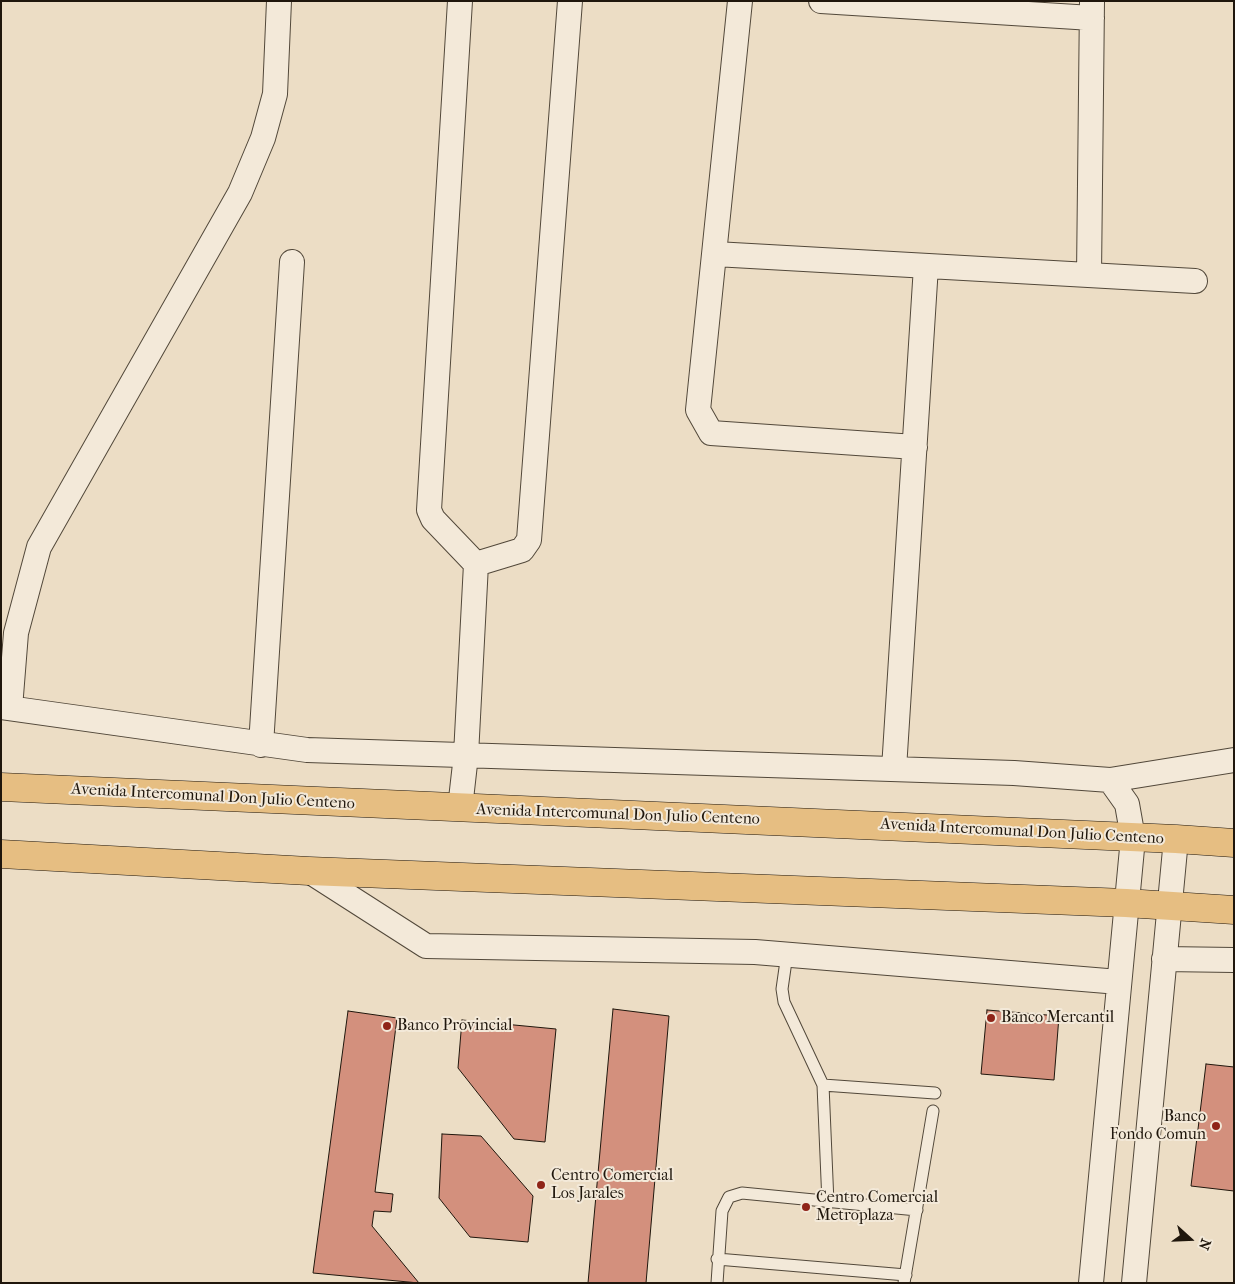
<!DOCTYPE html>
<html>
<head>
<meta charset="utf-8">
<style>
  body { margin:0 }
  #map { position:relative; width:1235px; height:1284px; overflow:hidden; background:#ecddc5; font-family:"IM FELL French Canon",serif }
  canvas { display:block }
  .frame { position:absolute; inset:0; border:2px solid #1f160c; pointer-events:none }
  .north { position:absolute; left:1165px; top:1214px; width:50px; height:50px; -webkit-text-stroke:4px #f3e9d9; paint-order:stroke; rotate:110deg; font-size:14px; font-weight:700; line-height:20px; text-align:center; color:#1f160c }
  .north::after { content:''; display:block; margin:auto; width:18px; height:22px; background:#1f160c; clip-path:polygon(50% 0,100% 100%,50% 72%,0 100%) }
</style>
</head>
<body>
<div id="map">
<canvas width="1235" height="1284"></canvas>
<div class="frame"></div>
<div class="north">N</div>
</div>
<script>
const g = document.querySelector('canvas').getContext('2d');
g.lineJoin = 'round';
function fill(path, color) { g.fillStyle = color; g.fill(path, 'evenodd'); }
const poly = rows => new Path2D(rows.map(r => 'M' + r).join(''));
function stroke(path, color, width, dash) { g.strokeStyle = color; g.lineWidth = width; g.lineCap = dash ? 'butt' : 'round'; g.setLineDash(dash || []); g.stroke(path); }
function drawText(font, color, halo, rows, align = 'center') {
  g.font = font + ' "IM FELL French Canon",serif'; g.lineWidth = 4; g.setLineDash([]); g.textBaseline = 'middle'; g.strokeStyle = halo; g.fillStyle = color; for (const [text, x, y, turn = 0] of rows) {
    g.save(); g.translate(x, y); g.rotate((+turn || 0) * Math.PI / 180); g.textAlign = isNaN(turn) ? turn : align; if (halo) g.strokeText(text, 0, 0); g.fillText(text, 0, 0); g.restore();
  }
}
const building = poly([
  [613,1009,669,1016,646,1283,588,1283,613,1009],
  [987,1010,1059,1016,1054,1080,981,1074,987,1010],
  [348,1011,397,1018,375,1192,393,1194,391,1212,374,1211,372,1226,419,1283,313,1273,348,1011],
  [462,1020,556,1029,545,1142,514,1139,458,1068,462,1020],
  [1206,1064,1234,1067,1234,1191,1191,1186,1206,1064],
  [442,1134,481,1136,533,1196,528,1242,470,1237,439,1198,442,1134]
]);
fill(building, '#d3907d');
stroke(building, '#1f160c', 1);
const service = poly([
  [787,954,782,989,784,1002,823,1085],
  [828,1203,823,1085,935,1093],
  [717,1259,906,1275],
  [717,1283,722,1211,729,1197,742,1193,917,1210],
  [904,1283,933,1111]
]);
const minor = poly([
  [740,1,698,410,711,433,915,447],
  [821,1,1092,18],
  [715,254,1195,281],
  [1089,275,1092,1],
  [476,564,522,550,529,540,570,1],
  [1,707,307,750,1014,773,1110,780,1234,760],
  [10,708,16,633,39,547,240,193,263,138,275,94,279,1],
  [261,745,292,262],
  [894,769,926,266],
  [460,808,466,755,476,564,433,519,429,510,460,1],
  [309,871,426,946,755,952,1119,982],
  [1164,959,1234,960],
  [1091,1283,1133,838,1127,804,1110,780],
  [1134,1283,1176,839]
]);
const primary = poly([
  [1,787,1176,839,1234,843],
  [1,854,309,871,1126,903,1234,910]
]);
stroke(service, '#52483a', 13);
stroke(minor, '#52483a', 26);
stroke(primary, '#1f160c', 29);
stroke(service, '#f3e9d9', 11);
stroke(minor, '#f3e9d9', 24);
stroke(primary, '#e6be82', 28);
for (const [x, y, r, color] of [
  [991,1018,5,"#8f2418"],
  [387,1026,5,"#8f2418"],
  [1216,1126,5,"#8f2418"],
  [541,1185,5,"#8f2418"],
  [806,1207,5,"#8f2418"]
]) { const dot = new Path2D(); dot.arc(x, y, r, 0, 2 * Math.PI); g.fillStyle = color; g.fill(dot); stroke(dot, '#f3e9d9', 2); }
drawText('16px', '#1f160c', '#f3e9d9', [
  ["Avenida Intercomunal Don Julio Centeno",213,797,3],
  ["Avenida Intercomunal Don Julio Centeno",618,815,2],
  ["Avenida Intercomunal Don Julio Centeno",1022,832,3]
]);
drawText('16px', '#1f160c', '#f3e9d9', [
  ["Banco Mercantil",1001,1018],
  ["Banco Provincial",397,1026],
  ["Banco",1206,1117,"right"],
  ["Fondo Comun",1206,1135,"right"],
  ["Centro Comercial",551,1176],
  ["Los Jarales",551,1194],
  ["Centro Comercial",816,1198],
  ["Metroplaza",816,1216]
], 'left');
</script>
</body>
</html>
